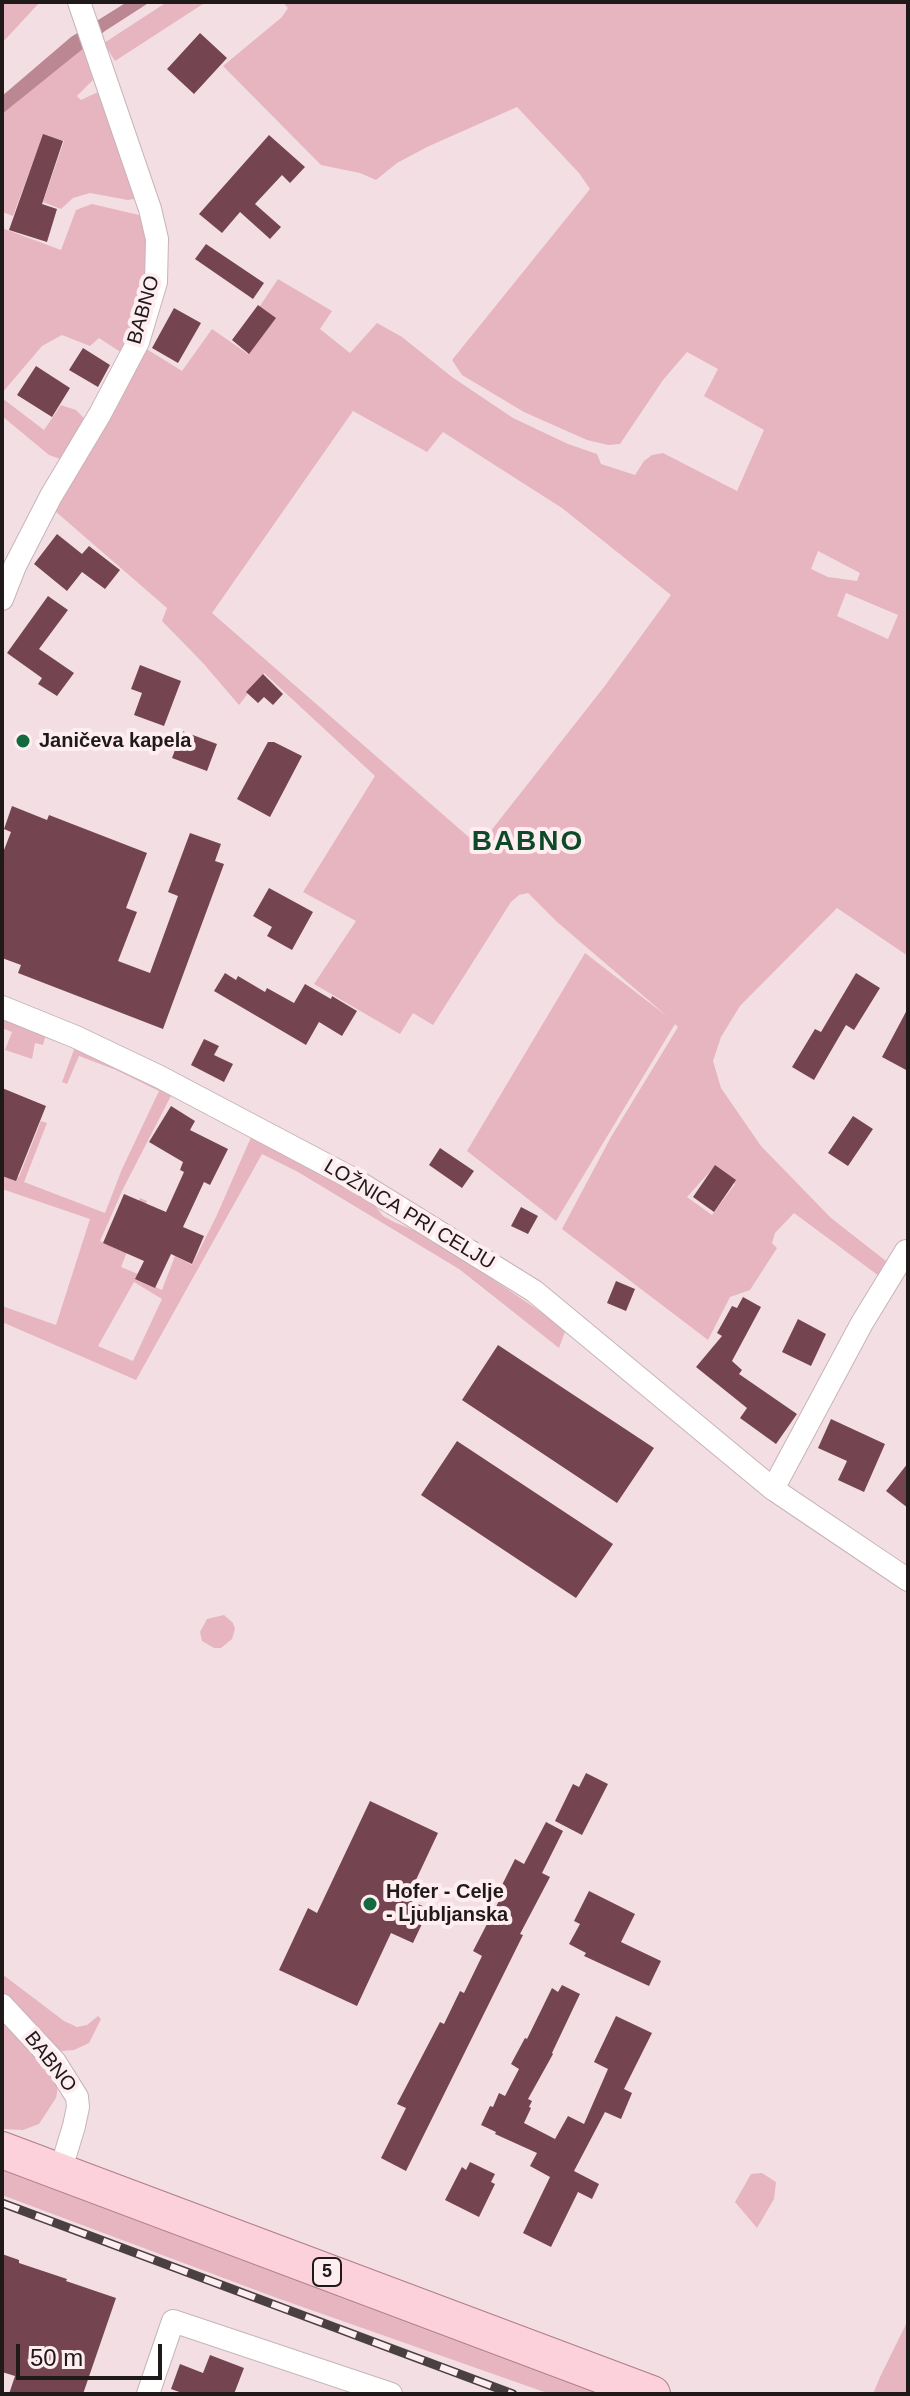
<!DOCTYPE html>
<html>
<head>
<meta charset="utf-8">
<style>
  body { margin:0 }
  #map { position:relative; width:910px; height:2396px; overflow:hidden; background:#f3dfe3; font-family:Arial,sans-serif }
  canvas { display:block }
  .frame { position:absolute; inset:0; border:4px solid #20191a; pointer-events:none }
  .scale { position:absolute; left:16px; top:2344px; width:146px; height:36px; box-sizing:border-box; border:4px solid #20191a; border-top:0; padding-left:10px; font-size:24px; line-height:28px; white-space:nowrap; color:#20191a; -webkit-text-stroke:6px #feeef1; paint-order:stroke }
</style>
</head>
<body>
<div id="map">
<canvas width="910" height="2396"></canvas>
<div class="frame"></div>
<div class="scale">50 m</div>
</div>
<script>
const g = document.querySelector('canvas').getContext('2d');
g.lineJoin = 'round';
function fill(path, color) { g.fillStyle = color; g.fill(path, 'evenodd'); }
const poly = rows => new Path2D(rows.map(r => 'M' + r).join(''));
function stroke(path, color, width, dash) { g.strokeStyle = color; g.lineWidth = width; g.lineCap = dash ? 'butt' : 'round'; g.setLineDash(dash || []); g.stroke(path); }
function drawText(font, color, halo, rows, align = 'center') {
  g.font = font + ' Arial,sans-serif'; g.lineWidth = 8; g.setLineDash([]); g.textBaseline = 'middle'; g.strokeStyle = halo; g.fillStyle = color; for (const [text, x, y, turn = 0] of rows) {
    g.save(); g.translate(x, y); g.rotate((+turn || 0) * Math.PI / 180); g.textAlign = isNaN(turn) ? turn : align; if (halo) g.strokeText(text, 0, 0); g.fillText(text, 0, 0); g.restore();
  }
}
fill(poly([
  [2,2,40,2,2,43],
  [167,2,206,2,115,61,104,43],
  [283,2,908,2,908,956,837,908,740,1006,721,1037,713,1061,721,1088,761,1146,831,1218,886,1261,879,1276,794,1213,775,1233,772,1243,777,1248,750,1290,730,1297,708,1340,562,1229,611,1137,678,1027,675,1024,556,1221,467,1151,585,953,668,1017,556,921,528,893,519,895,511,902,433,1025,413,1013,400,1034,314,984,356,921,303,892,375,776,264,673,239,705,203,663,162,621,167,608,55,511,145,348,182,371,212,329,248,354,274,320,258,309,278,279,332,311,320,329,350,353,377,323,402,337,452,377,513,418,568,444,597,454,601,464,635,475,644,461,652,455,663,453,737,491,764,430,704,396,718,369,687,352,663,380,620,444,608,445,587,440,524,412,462,375,452,360,590,189,579,173,517,107,427,147,397,163,376,180,360,173,321,165,223,66,282,17,288,8],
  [353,411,427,452,443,432,562,508,671,595,604,687,479,846,212,613],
  [818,551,860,573,857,581,828,577,811,569],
  [846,593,898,615,888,639,837,616],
  [714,1167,735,1184,712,1215,687,1197],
  [83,48,93,80,77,96,81,100,98,92,135,193,134,199,128,200,90,193,73,198,61,209,43,202,64,141,43,135,13,216,2,212,2,114,43,77],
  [92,204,139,215,145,223,148,239,146,288,122,353,99,338,90,346,62,335,42,346,2,393,2,228,61,250,76,210],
  [2,398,44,430,61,405,76,410,85,419,60,459,49,455,2,416],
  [2,1018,46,1034,43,1045,35,1043,32,1059,5,1050,12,1032,2,1028],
  [75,1047,174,1090,123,1189,100,1241,117,1249,140,1198,147,1201,121,1267,138,1274,138,1279,162,1290,175,1256,192,1265,216,1217,252,1135,335,1181,376,1207,383,1216,394,1222,432,1238,566,1329,559,1348,459,1269,298,1172,262,1154,136,1380,2,1322,2,1306,56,1325,90,1219,2,1189,2,1161,4,1172,19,1177,41,1121,47,1123,24,1182,105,1213,122,1169,159,1091,116,1070,79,1056,67,1084,62,1082],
  [134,1282,162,1299,133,1361,98,1346],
  [224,1615,233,1623,235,1629,232,1639,221,1648,214,1648,202,1641,200,1632,207,1619],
  [2,1974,64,2021,77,2027,87,2025,98,2016,101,2019,89,2043,74,2050,61,2051,2,1994],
  [2,2020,53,2074,58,2087,56,2098,39,2124,23,2130,2,2129],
  [2,2165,618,2394,550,2394,277,2298,2,2195],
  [762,2173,776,2182,774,2199,757,2228,735,2202,751,2174],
  [908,2320,908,2394,873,2394,880,2377]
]), '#e6b5bf');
fill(poly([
  [127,2,150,2,105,31,2,114,2,96,71,37]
]), '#bb8792');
fill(poly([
  [200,33,227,58,194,94,167,69],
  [43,134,63,141,42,204,57,209,47,242,9,230],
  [269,135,305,167,290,183,282,175,255,204,281,227,270,239,240,212,222,233,199,214],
  [206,244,264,283,253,299,195,259],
  [258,305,276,318,249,354,232,340],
  [174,308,201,323,178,363,152,348],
  [83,348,110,365,98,387,69,370],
  [36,366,70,388,52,417,17,395],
  [57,534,82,554,89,546,120,570,105,589,82,572,67,591,34,564],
  [48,596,68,610,39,649,74,673,57,696,38,684,42,678,7,653],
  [140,665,181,681,164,726,134,715,142,693,131,689],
  [263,674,283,694,273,705,264,697,258,703,246,692],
  [182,731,217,744,207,771,172,758],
  [268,742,274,742,302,756,270,817,237,799],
  [12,806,47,820,49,815,147,853,126,908,137,912,118,961,150,973,178,896,168,892,190,833,221,844,215,861,224,864,163,1029,18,973,21,965,2,958,2,855,11,832,4,829],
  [269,888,313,912,292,950,267,936,272,927,253,916],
  [225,973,236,980,238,976,265,992,267,988,294,1003,305,984,331,999,332,996,357,1011,342,1036,319,1022,306,1045,214,991],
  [856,973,880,988,854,1030,846,1025,814,1080,792,1067,815,1029,821,1032],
  [908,1008,908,1071,882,1057],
  [204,1039,219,1046,214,1055,233,1064,224,1082,191,1065],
  [2,1088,46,1106,16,1181,2,1176],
  [171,1106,195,1121,190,1130,228,1149,210,1185,204,1182,183,1227,204,1236,192,1264,171,1254,155,1288,135,1279,144,1261,103,1243,124,1194,166,1212,184,1172,180,1170,183,1162,149,1142],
  [853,1116,873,1129,848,1166,828,1153],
  [440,1148,474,1171,462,1188,429,1165],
  [715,1165,736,1180,714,1212,693,1197],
  [521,1207,538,1216,528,1234,511,1226],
  [616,1281,635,1289,626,1311,607,1303],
  [743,1297,761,1307,732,1361,742,1370,739,1374,797,1414,776,1444,740,1418,747,1408,696,1367,722,1336,717,1333,732,1306,737,1308],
  [798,1319,826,1334,811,1366,782,1352],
  [498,1345,654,1448,617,1503,462,1400],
  [831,1419,885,1444,864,1492,838,1480,847,1461,818,1448],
  [457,1441,613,1544,576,1598,421,1495],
  [908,1463,908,1508,886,1491],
  [586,1773,608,1784,582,1835,555,1821,573,1784,579,1787],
  [370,1801,438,1833,407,1899,429,1909,413,1943,391,1933,357,2006,279,1970,308,1908,317,1913],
  [546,1822,563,1831,542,1873,550,1877,520,1934,523,1935,406,2171,381,2158,406,2108,397,2104,440,2022,444,2024,460,1991,464,1993,482,1956,473,1951,502,1895,498,1893,515,1859,524,1864],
  [589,1891,635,1914,621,1942,661,1961,649,1986,584,1956,586,1953,569,1944,580,1924,574,1921],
  [562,1985,580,1994,552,2053,553,2054,528,2099,532,2101,529,2107,531,2108,524,2123,555,2139,568,2116,584,2124,608,2069,594,2062,616,2016,652,2033,624,2089,632,2093,621,2119,605,2112,574,2171,599,2184,592,2199,578,2192,551,2247,523,2233,550,2177,530,2166,537,2153,495,2134,496,2132,481,2125,490,2106,493,2107,499,2093,505,2096,519,2069,511,2064,525,2038,527,2039,552,1988,558,1992],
  [470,2162,495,2174,491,2182,495,2184,479,2217,445,2200,462,2167,466,2170],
  [2,2254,19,2260,19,2263,67,2279,66,2281,116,2298,83,2394,9,2394,15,2376,2,2372],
  [210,2355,244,2368,234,2394,185,2394,171,2389,180,2364,203,2373]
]), '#744550');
const street = poly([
  [2,599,15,566,51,496,100,414,138,342,156,282,157,239,150,209,79,2],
  [2,1007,76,1037,160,1077,355,1180,534,1291,773,1489,908,1580],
  [773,1489,862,1323,906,1251,908,1252],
  [2,2005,55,2062,77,2097,78,2107,74,2126,60,2172],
  [148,2394,173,2321,391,2394]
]);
const primary = poly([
  [2,2150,652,2394]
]);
stroke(street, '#c7b4b8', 24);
stroke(primary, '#ae7d88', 38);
stroke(street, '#fff', 22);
stroke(primary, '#fcd1db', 36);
const rail = poly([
  [2,2203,513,2394]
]);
stroke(rail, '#4a4042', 9);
stroke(rail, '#feeef1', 6, [18]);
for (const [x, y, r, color] of [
  [23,741,8,"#126a3d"],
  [370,1904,8,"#126a3d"]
]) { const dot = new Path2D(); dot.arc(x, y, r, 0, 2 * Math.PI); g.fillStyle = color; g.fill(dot); stroke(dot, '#feeef1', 3); }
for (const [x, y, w] of [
  [327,2272,28]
]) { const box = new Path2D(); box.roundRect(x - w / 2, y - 14, w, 28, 6); g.fillStyle = '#feeef1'; g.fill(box); stroke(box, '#20191a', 2); }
drawText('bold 18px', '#20191a', null, [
  ["5",327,2272]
]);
drawText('20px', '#20191a', '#feeef1', [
  ["BABNO",144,310,-74],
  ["LOŽNICA PRI CELJU",409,1215,31],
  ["BABNO",50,2062,52]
]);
drawText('bold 20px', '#20191a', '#feeef1', [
  ["Janičeva kapela",39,741],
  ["Hofer - Celje",386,1892],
  ["- Ljubljanska",386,1915]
], 'left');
g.letterSpacing = '2px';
drawText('bold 28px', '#0e4929', '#feeef1', [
  ["BABNO",528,842]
]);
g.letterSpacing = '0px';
</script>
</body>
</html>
